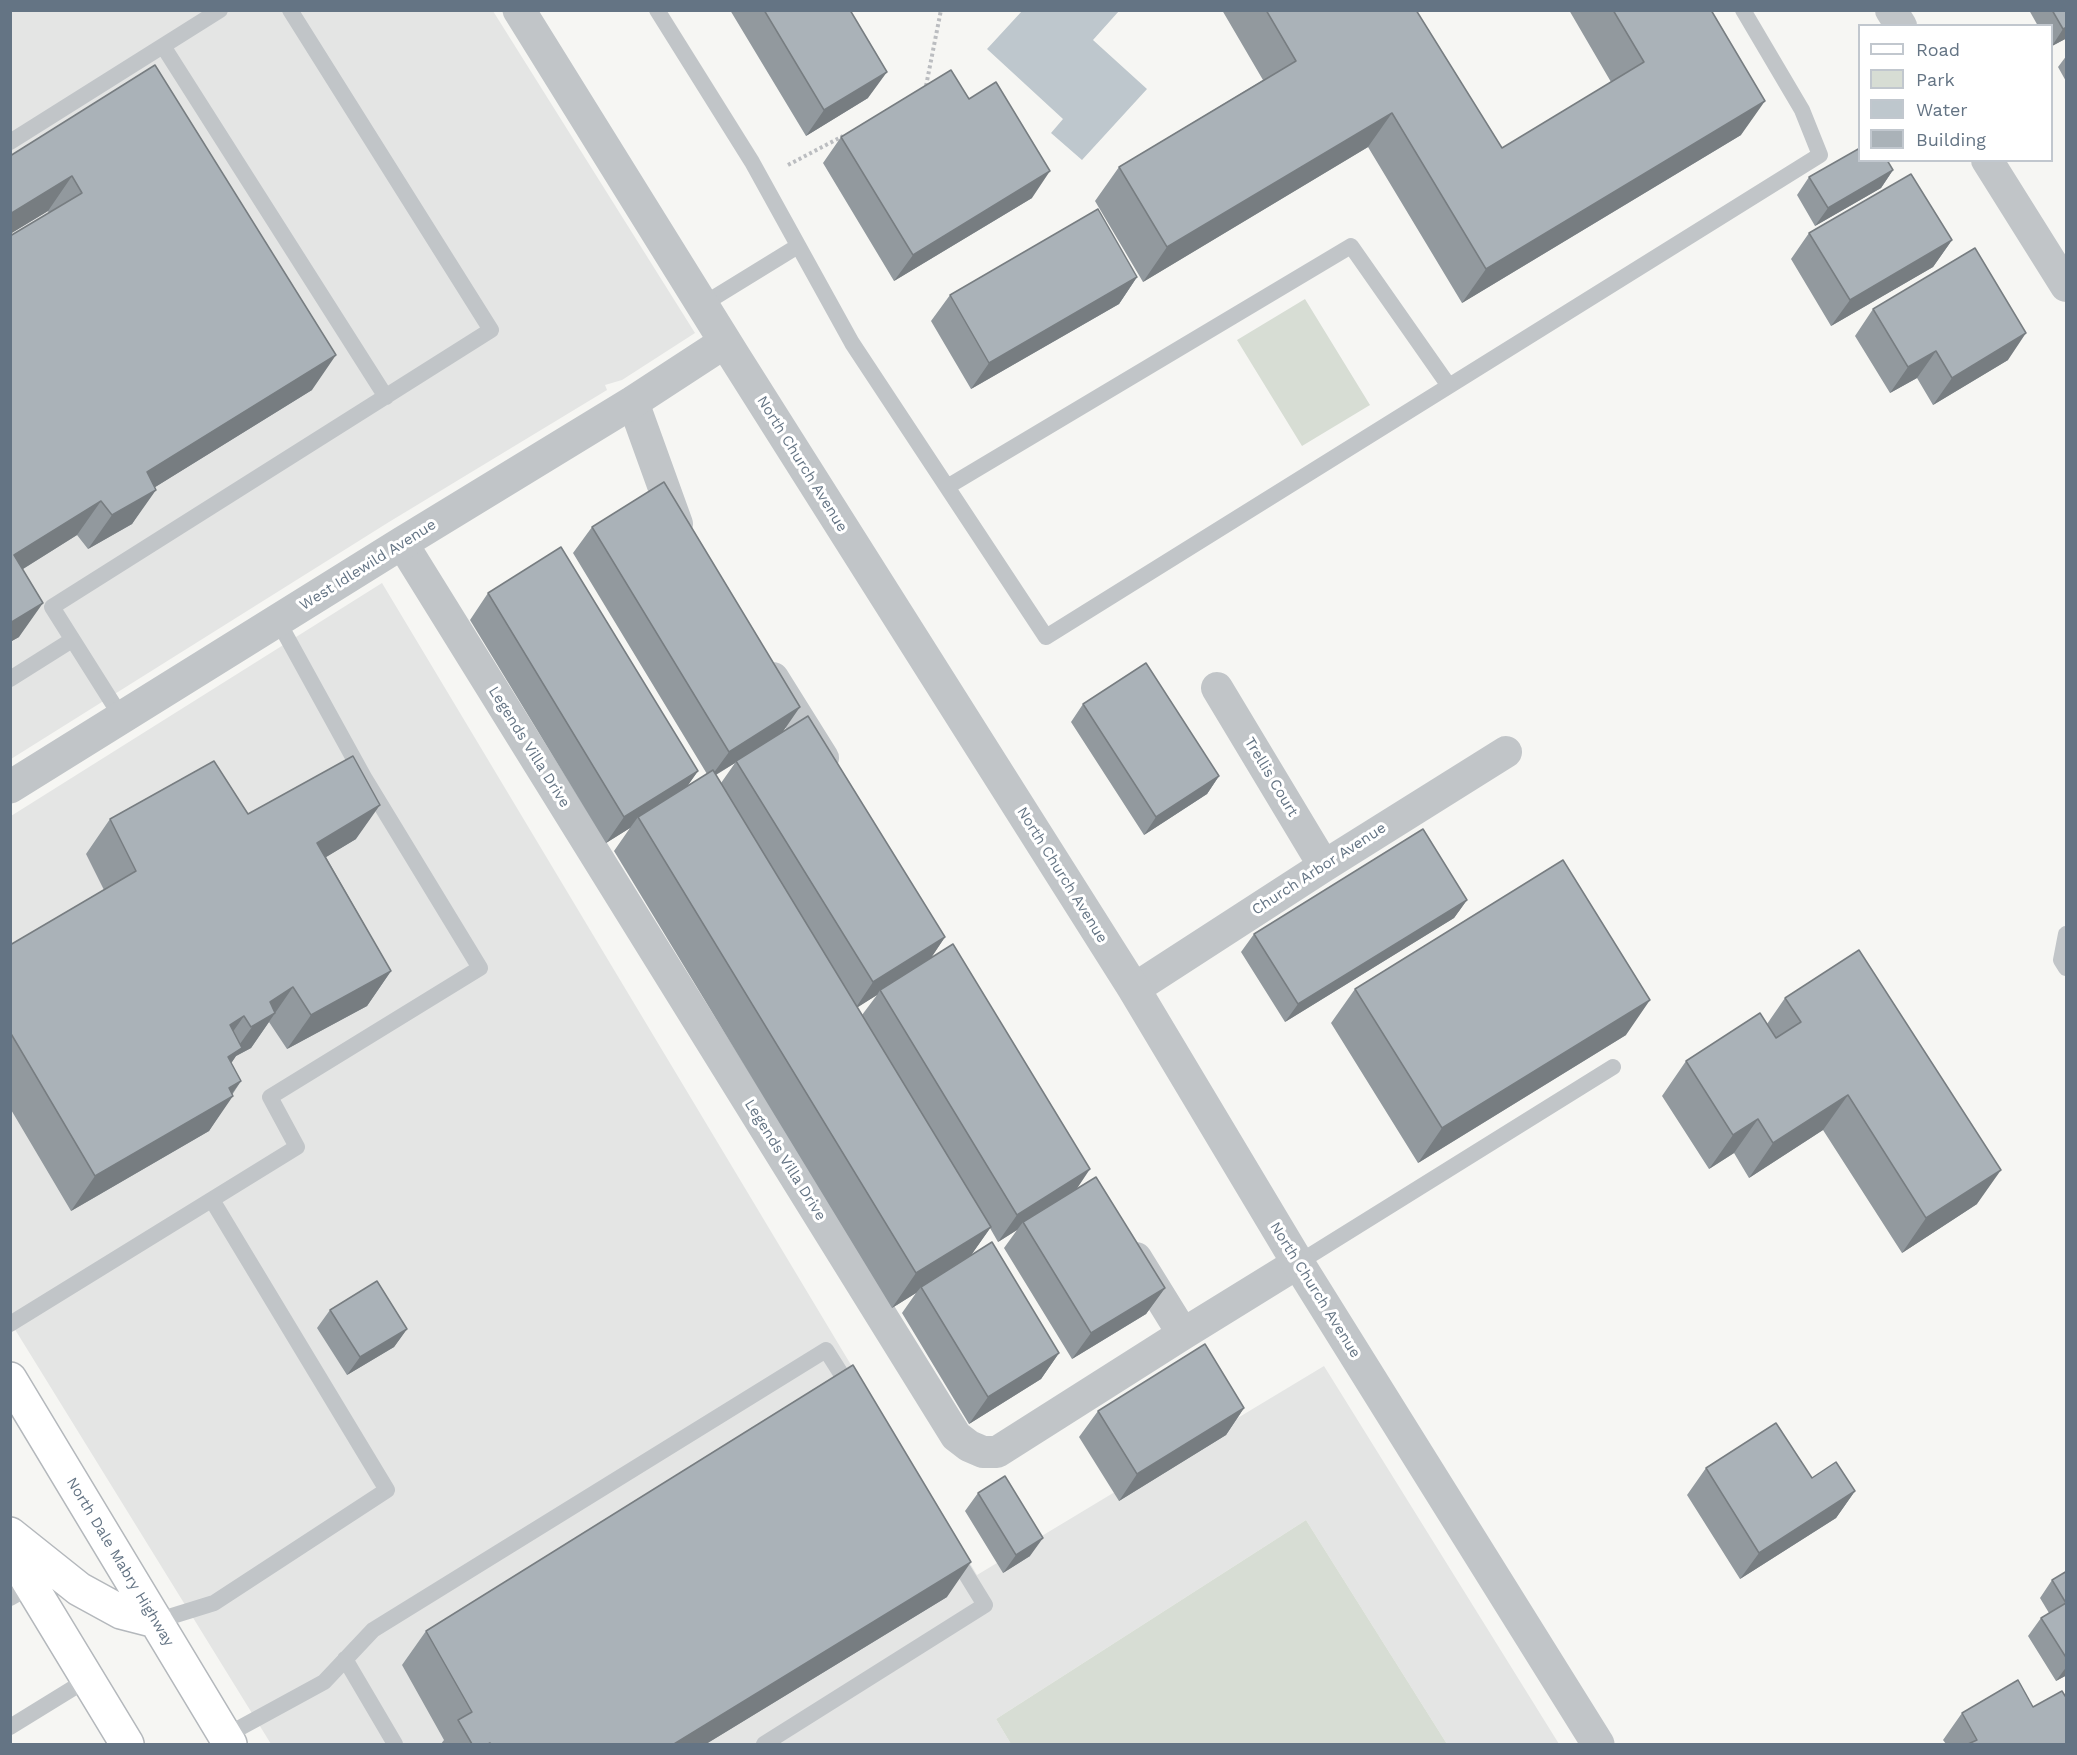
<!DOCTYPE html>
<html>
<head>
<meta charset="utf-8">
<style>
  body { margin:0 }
  #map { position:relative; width:2077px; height:1755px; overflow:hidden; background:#f6f6f3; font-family:"Work Sans",sans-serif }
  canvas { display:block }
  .frame { position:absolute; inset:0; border:12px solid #647484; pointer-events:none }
  .legend { position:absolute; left:1858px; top:24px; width:195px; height:138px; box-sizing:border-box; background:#fff; border:2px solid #c1c7ce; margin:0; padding:8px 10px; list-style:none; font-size:18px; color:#647484 }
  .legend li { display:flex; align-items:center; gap:12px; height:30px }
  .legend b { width:30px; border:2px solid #c1c7ce }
</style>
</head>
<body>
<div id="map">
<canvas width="2077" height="1755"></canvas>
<div class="frame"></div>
<ul class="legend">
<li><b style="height:8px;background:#fff"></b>Road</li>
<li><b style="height:16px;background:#d7ddd4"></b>Park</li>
<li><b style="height:16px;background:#bec7cd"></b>Water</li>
<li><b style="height:16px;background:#aab2b8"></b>Building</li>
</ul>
</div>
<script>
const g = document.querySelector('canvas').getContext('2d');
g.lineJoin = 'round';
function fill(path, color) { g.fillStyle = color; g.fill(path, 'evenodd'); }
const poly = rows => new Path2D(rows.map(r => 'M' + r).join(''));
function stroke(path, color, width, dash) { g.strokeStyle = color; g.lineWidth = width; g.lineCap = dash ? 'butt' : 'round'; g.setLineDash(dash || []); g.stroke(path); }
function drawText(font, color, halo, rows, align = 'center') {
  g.font = font + ' "Work Sans",sans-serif'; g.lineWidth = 6; g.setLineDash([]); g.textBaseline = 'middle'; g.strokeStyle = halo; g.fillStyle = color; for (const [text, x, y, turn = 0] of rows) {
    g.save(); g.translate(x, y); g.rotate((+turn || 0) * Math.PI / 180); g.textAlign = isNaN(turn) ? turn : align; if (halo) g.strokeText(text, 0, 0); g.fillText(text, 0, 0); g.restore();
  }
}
fill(poly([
  [11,11,493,11,695,333,622,380,605,385,607,390,389,522,11,759],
  [382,583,977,1575,1324,1366,1559,1744,1447,1744,1306,1520,996,1719,1011,1744,271,1744,11,1323,11,816]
]), '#e4e5e4');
fill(poly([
  [1305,299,1370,405,1302,446,1237,340],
  [1306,1520,1447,1744,1011,1744,996,1719]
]), '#d7ddd4');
fill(poly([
  [1022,11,1119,11,1093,40,1147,89,1082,160,1051,133,1063,119,987,49]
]), '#bec7cd');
const primary = poly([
  [10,1379,230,1744],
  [10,1534,79,1589,121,1612,156,1621],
  [10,1551,127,1744]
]);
stroke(primary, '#b4b8bc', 36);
stroke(poly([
  [926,86,941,10],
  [788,165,843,136]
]), '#bbbdc0', 4, [3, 3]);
stroke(poly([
  [657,10,752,162,852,343,1046,637,1820,155,1802,110,1743,10],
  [163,46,386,397],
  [10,142,220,10],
  [702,305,798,246],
  [947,487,1351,246,1449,386],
  [10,679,72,640],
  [122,718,52,607,491,330,290,10],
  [2066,934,2061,960,2066,968],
  [1298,1263,1613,1067],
  [10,1324,297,1147,270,1097,480,968,365,779,278,621],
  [10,1598,31,1586],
  [156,1621,214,1603,387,1490,212,1200],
  [345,1659,395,1744],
  [10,1727,88,1679],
  [225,1736,324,1682,373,1630,826,1350,852,1391],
  [764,1744,985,1605,953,1553]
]), '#c1c5c8', 16);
stroke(poly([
  [1891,10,1901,26],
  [1987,160,2066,286],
  [633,402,677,524],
  [402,543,956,1436,969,1446,983,1452,997,1452,1183,1334,1298,1263],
  [773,678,823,758],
  [1217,688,1324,866],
  [1134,989,1324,866,1506,752],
  [1136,1258,1183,1334]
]), '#c1c5c8', 32);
stroke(poly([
  [519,10,734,356,1134,989,1298,1263,1598,1744],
  [10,787,402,543,633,402,725,342]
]), '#c1c5c8', 33);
stroke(primary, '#fff', 33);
fill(poly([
  [730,10,850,10,868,98,806,136],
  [1222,10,1416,10,1502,148,1611,82,1569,10,1711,10,1741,135,1462,303,1368,147,1143,282,1095,201,1119,167,1263,80],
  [2029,10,2067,10,2067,38,2052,46,2052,26,2038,26],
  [2067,55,2067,83,2058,67],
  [155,65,312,390,155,487,132,524,88,549,77,535,23,569,19,637,10,642,10,236,49,213,48,211,10,234,10,156],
  [969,99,1032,198,894,281,823,163,841,137],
  [1893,170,1881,188,1815,226,1797,195,1809,177],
  [1809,233,1952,240,1933,267,1831,326,1791,259],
  [1137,277,1119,304,971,389,931,321,950,295],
  [1873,309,2008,360,1933,405,1917,378,1890,393,1855,336],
  [592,527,783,732,945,937,930,959,1076,1189,1165,1288,1146,1314,1072,1359,1004,1248,1017,1230,998,1242,990,1228,971,1255,1059,1353,1041,1379,969,1424,902,1313,916,1293,892,1308,614,851,630,828,606,843,470,620,488,593,698,771,687,786,707,774,573,553],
  [735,763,721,783,716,775],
  [877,995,862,1015,857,1007],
  [1083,704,1219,776,1207,794,1144,835,1071,722],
  [248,814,356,839,326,857,391,971,367,1006,287,1049,269,1022,251,1048,236,1056,231,1063,241,1081,209,1131,71,1211,10,1108,10,945,104,890,86,854,110,819],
  [1467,900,1454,918,1285,1022,1241,952,1254,934],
  [1355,989,1626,1035,1418,1163,1331,1023],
  [1785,998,1977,1204,1902,1253,1823,1130,1749,1178,1734,1153,1709,1169,1662,1096,1686,1061,1767,1024],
  [330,1310,407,1329,394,1347,347,1375,317,1328],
  [1244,1408,1226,1435,1119,1501,1079,1437,1098,1411],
  [1706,1468,1812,1478,1855,1491,1836,1518,1740,1579,1687,1495],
  [978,1493,1030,1556,1003,1573,965,1511],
  [2067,1571,2067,1675,2056,1681,2028,1636,2041,1618,2049,1613,2040,1598,2052,1580],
  [947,1597,706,1744,441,1744,444,1740,402,1665,426,1631],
  [2033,1707,2067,1744,1946,1744,1943,1740,1962,1713]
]), '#92999e');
fill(poly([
  [2067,27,2067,38,2052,46,2063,29],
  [887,72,868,98,806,136,824,110],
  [1765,101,1741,135,1462,303,1486,269],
  [1392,113,1368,147,1143,282,1167,247],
  [1893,170,1881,188,1815,226,1828,208],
  [1050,171,1032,198,894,281,913,255],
  [72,176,48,211,10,234,10,214],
  [1952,240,1933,267,1831,326,1850,300],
  [1137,277,1119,304,971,389,989,363],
  [2026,333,2008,360,1933,405,1952,378],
  [1936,351,1917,378,1890,393,1908,367],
  [336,355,312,390,123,507,147,472],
  [156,490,132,524,88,549,112,515],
  [101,501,77,535,10,577,14,555],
  [43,603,19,637,10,642,10,623],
  [800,707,782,733,736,761,735,763,710,778,729,752],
  [698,771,679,798,638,817,630,828,606,843,624,817],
  [1219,776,1207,794,1144,835,1156,817],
  [380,805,356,839,293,877,317,843],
  [1467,900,1454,918,1285,1022,1298,1004],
  [945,937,927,964,880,990,877,995,855,1009,873,982],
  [391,971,367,1006,287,1049,311,1015],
  [293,987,251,1048,236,1056,218,1083,228,1057,232,1055,270,1002],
  [1650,1000,1626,1035,1418,1163,1442,1128],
  [244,1016,220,1050,230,1025],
  [241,1081,228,1099,233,1096,209,1131,71,1211,95,1176],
  [1848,1095,1823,1130,1749,1178,1773,1143],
  [1758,1119,1734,1153,1709,1169,1733,1135],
  [1090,1169,1072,1196,1023,1222,1017,1230,998,1242,1017,1215],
  [2001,1170,1977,1204,1902,1253,1926,1218],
  [991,1227,967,1261,921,1287,916,1293,892,1308,916,1273],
  [1165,1288,1146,1314,1072,1359,1091,1333],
  [407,1329,394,1347,347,1375,360,1357],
  [1059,1353,1041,1379,969,1424,988,1397],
  [1244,1408,1226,1435,1119,1501,1137,1474],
  [1855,1491,1836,1518,1740,1579,1759,1553],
  [1043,1538,1030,1556,1003,1573,1016,1555],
  [971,1562,947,1597,706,1744,674,1744],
  [2067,1666,2067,1675,2056,1681]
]), '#777d81');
const building = poly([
  [764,10,850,10,887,72,824,110,764,10],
  [1266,10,1416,10,1502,148,1644,62,1613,10,1711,10,1765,101,1486,269,1392,113,1167,247,1119,167,1296,61,1266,10],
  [2052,10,2067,10,2067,27,2063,29,2052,10],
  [155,65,336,355,147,472,156,490,112,515,101,501,14,555,43,603,10,623,10,236,82,193,72,176,10,214,10,156,155,65],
  [951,70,969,99,996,82,1050,171,913,255,841,137,951,70],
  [1860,148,1860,160,1887,160,1893,170,1828,208,1809,177,1860,148],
  [1911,174,1952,240,1850,300,1809,233,1911,174],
  [1098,209,1137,277,989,363,950,295,1098,209],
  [1975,248,2026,333,1952,378,1936,351,1908,367,1873,309,1975,248],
  [664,482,800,707,729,752,592,527,664,482],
  [561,547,698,771,624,817,488,593,561,547],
  [1146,663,1219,776,1156,817,1083,704,1146,663],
  [808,716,945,937,873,982,736,761,808,716],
  [353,756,380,805,317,843,391,971,311,1015,293,987,270,1002,275,1013,251,1027,244,1016,230,1025,242,1048,228,1057,241,1081,229,1088,233,1096,95,1176,10,1032,10,945,136,871,110,819,214,761,248,814,353,756],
  [713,770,991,1227,916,1273,638,817,713,770],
  [1423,829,1467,900,1298,1004,1254,934,1423,829],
  [1563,860,1650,1000,1442,1128,1355,989,1563,860],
  [953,944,1090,1169,1017,1215,880,990,953,944],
  [1859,950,2001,1170,1926,1218,1848,1095,1773,1143,1758,1119,1733,1135,1686,1061,1760,1013,1776,1038,1801,1022,1785,998,1859,950],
  [1096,1177,1165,1288,1091,1333,1023,1222,1096,1177],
  [992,1242,1059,1353,988,1397,921,1287,992,1242],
  [377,1281,407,1329,360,1357,330,1310,377,1281],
  [1205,1344,1244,1408,1137,1474,1098,1411,1205,1344],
  [853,1365,971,1562,674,1744,491,1744,490,1743,488,1744,472,1744,458,1720,472,1712,426,1631,853,1365],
  [1776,1423,1812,1478,1836,1462,1855,1491,1759,1553,1706,1468,1776,1423],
  [1005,1476,1043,1538,1016,1555,978,1493,1005,1476],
  [2067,1571,2067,1659,2041,1618,2066,1603,2052,1580,2067,1571],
  [2018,1680,2033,1707,2062,1691,2067,1699,2067,1744,1968,1744,1977,1740,1962,1713,2018,1680]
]);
fill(building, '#aab2b8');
stroke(building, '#777d81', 1.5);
drawText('15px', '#647484', '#fff', [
  ["North Church Avenue",802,464,58],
  ["West Idlewild Avenue",368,565,-32],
  ["Legends Villa Drive",529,747,58],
  ["Trellis Court",1271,777,59],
  ["Church Arbor Avenue",1319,869,-33],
  ["North Church Avenue",1062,875,58],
  ["Legends Villa Drive",785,1160,58],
  ["North Church Avenue",1315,1290,58],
  ["North Dale Mabry Highway",120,1562,59]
]);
</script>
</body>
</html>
